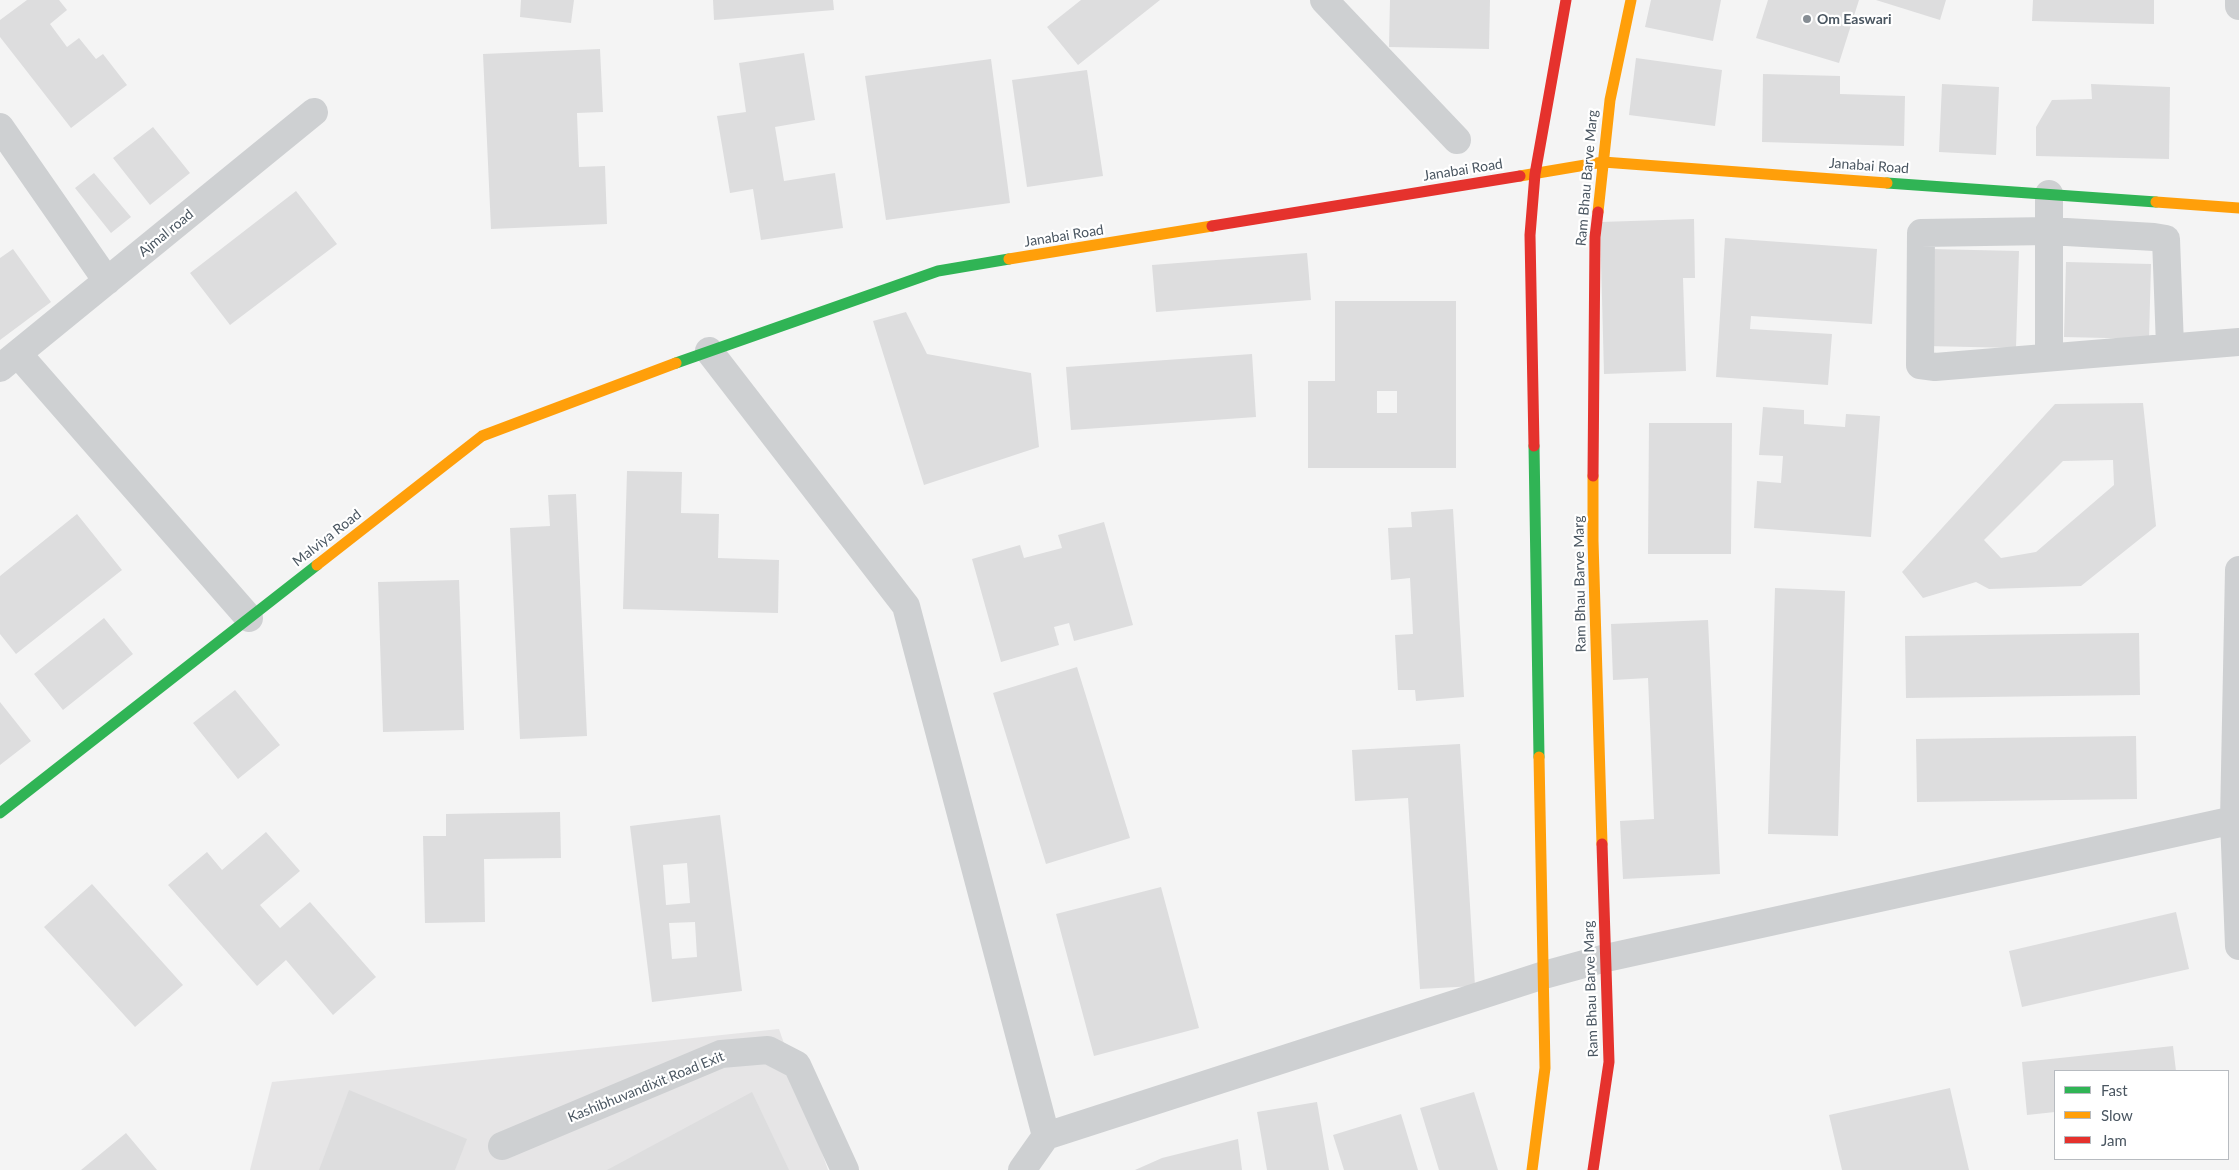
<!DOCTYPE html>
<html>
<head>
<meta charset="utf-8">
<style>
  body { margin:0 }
  #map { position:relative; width:2239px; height:1170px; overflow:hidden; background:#f4f4f4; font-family:Lato,sans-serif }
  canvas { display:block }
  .legend { position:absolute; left:2054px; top:1070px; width:175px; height:90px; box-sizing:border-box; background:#fff; border:1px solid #b7bbc0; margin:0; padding:6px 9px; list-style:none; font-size:15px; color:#4a5661 }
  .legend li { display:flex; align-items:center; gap:10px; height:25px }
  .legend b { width:25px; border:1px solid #b7bbc0 }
</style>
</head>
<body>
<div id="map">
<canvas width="2239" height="1170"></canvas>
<ul class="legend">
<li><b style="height:6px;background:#30b455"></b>Fast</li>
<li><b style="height:6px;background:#ff9f0a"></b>Slow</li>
<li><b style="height:6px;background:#e5322d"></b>Jam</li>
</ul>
</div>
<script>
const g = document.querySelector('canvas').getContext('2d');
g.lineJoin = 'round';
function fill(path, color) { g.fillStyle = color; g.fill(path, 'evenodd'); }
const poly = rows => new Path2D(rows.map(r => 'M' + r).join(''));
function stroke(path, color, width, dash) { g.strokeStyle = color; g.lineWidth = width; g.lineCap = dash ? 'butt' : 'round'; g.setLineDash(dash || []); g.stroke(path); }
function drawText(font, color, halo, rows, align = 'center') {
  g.font = font + ' Lato,sans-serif'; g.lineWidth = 4.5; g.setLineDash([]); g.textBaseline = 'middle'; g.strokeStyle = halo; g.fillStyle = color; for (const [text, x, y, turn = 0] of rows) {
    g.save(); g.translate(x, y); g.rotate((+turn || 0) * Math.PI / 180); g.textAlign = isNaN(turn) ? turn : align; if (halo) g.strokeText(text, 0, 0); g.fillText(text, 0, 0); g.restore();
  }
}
fill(poly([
  [779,1029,828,1170,250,1170,272,1082]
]), '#e6e5e6');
fill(poly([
  [27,0,59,0,67,10,50,24,67,47,79,38,96,59,103,54,127,85,71,128,0,37,0,20],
  [521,0,574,0,571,23,520,17],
  [713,0,833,0,834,10,714,20],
  [1081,0,1160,0,1078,65,1047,27],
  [1390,0,1490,0,1489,49,1389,47],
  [1651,0,1721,0,1713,41,1645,27],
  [1768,0,1859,0,1839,63,1756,38],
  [1876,0,1946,0,1940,20],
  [2033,0,2154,0,2154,24,2032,21],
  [600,49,603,112,577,113,579,167,605,166,607,224,491,229,483,54],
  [804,53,815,120,775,127,784,181,835,173,843,228,761,240,753,189,730,193,717,116,746,112,739,63],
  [1636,58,1722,70,1715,126,1629,115],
  [991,59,1010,203,886,220,865,76],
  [1087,70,1103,176,1027,187,1012,80],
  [1763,74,1840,76,1840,94,1905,96,1904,146,1762,142],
  [1942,84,1999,87,1996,155,1939,152],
  [2091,84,2170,87,2169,159,2036,156,2036,127,2052,100,2092,99],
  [153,127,190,173,150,205,113,158],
  [94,173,131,217,111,233,75,188],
  [296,191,337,244,230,325,190,273],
  [1694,219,1695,278,1683,278,1686,371,1604,374,1600,222],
  [1725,238,1877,249,1872,324,1751,316,1750,329,1832,334,1828,385,1716,377],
  [13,249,51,302,0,340,0,258],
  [1929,249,2019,251,2016,348,1926,346],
  [1307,253,1311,300,1156,312,1152,265],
  [2066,262,2151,264,2149,339,2064,337],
  [1335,301,1456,301,1456,468,1308,468,1308,381,1335,381],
  [1377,391,1397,391,1397,413,1377,413],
  [906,312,927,354,1031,373,1039,447,924,485,873,321],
  [1252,354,1256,417,1071,430,1066,367],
  [2143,403,2156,526,2081,586,1989,589,1976,582,1923,598,1902,572,2055,404],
  [2113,460,2114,485,2036,552,2001,558,1984,540,2063,461],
  [1763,407,1804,410,1804,424,1845,427,1846,414,1880,416,1871,537,1754,528,1757,481,1781,483,1783,456,1759,455],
  [1649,423,1732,423,1731,554,1648,554],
  [627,471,682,472,681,513,719,514,718,558,779,560,778,613,623,609],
  [576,494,587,736,520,739,510,528,550,526,548,495],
  [1453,509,1464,697,1416,701,1415,690,1398,690,1395,635,1413,634,1410,578,1391,580,1388,528,1412,527,1411,512],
  [77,514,122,570,16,654,0,634,0,576],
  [1104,522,1133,625,1074,641,1069,623,1054,627,1059,645,1001,662,972,559,1020,545,1024,558,1062,548,1058,535],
  [459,580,464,730,383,732,378,582],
  [1775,588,1845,591,1838,836,1768,834],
  [104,618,133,654,63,710,34,674],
  [1708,620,1720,874,1623,879,1620,821,1654,819,1648,678,1613,680,1611,624],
  [2139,633,2140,695,1906,698,1905,636],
  [1077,667,1130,838,1046,864,993,693],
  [235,690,280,745,238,779,193,723],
  [0,702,31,741,0,765],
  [2136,736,2137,799,1917,802,1916,739],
  [1460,744,1475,986,1420,989,1408,798,1355,801,1352,750],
  [560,812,561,858,484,859,485,922,425,923,423,836,446,836,446,814],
  [720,815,742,991,652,1002,630,826],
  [687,863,690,903,666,905,663,865],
  [695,922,697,957,672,959,669,923],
  [266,832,300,871,260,905,280,928,310,902,376,977,333,1015,286,960,257,986,168,885,207,852,222,870],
  [92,884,183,985,135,1027,44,927],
  [1161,887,1199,1028,1094,1056,1056,914],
  [2176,912,2189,969,2022,1007,2009,951],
  [2173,1046,2176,1071,2055,1071,2055,1112,2027,1115,2022,1062],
  [1950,1088,1969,1170,1842,1170,1829,1115],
  [349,1090,467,1139,455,1170,319,1170],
  [752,1092,789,1170,607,1170],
  [1474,1092,1498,1170,1439,1170,1420,1108],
  [1317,1102,1329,1170,1267,1170,1257,1112],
  [1401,1114,1418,1170,1344,1170,1333,1135],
  [126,1133,157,1170,81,1170],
  [1238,1139,1242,1170,1135,1170,1162,1158]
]), '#ddddde');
stroke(poly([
  [1324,0,1457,140],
  [2239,0,2239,6],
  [0,127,107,281],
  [2049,194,2049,357],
  [2170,346,2166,239,2154,237,2049,231,1921,233,1920,365,1935,367,2239,342],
  [709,351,906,606,1046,1136],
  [18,354,249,618],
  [0,368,314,112],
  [2239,570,2234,820,2239,946],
  [502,1146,721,1054,768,1050,797,1065,845,1170],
  [1022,1170,1046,1136,1544,975,1606,958,2234,820]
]), '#ced0d2', 28);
stroke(poly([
  [1887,183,2156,202],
  [676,363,938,271,1009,259],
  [1534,446,1539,757],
  [0,813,317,565]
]), '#30b455', 11);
stroke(poly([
  [1520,176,1603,162,1887,183],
  [2156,202,2239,208],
  [1598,212,1610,100,1631,0],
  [1009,259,1212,226],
  [1593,476,1593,541,1602,844],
  [317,565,482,436,676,363],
  [1532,1170,1545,1068,1539,757]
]), '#ff9f0a', 11);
stroke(poly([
  [1212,226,1520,176],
  [1534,446,1530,235,1535,174,1566,0],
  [1593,476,1595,237,1598,212],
  [1593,1170,1609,1062,1602,844]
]), '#e5322d', 11);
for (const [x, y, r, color] of [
  [1807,19,5,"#868d94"]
]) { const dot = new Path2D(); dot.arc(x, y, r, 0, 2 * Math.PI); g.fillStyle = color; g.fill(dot); stroke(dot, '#fff', 2); }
drawText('bold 14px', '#4a5661', '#fff', [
  ["Om Easwari",1817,19]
], 'left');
drawText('14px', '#4a5661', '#fff', [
  ["Janabai Road",1869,166,4],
  ["Janabai Road",1463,170,-9],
  ["Ram Bhau Barve Marg",1587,178,-85],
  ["Ajmal road",166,233,-39],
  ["Janabai Road",1064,236,-9],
  ["Malviya Road",327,538,-38],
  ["Ram Bhau Barve Marg",1580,584,-91],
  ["Ram Bhau Barve Marg",1591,989,-92],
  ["Kashibhuvandixit Road Exit",646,1087,-22]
]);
</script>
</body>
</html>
